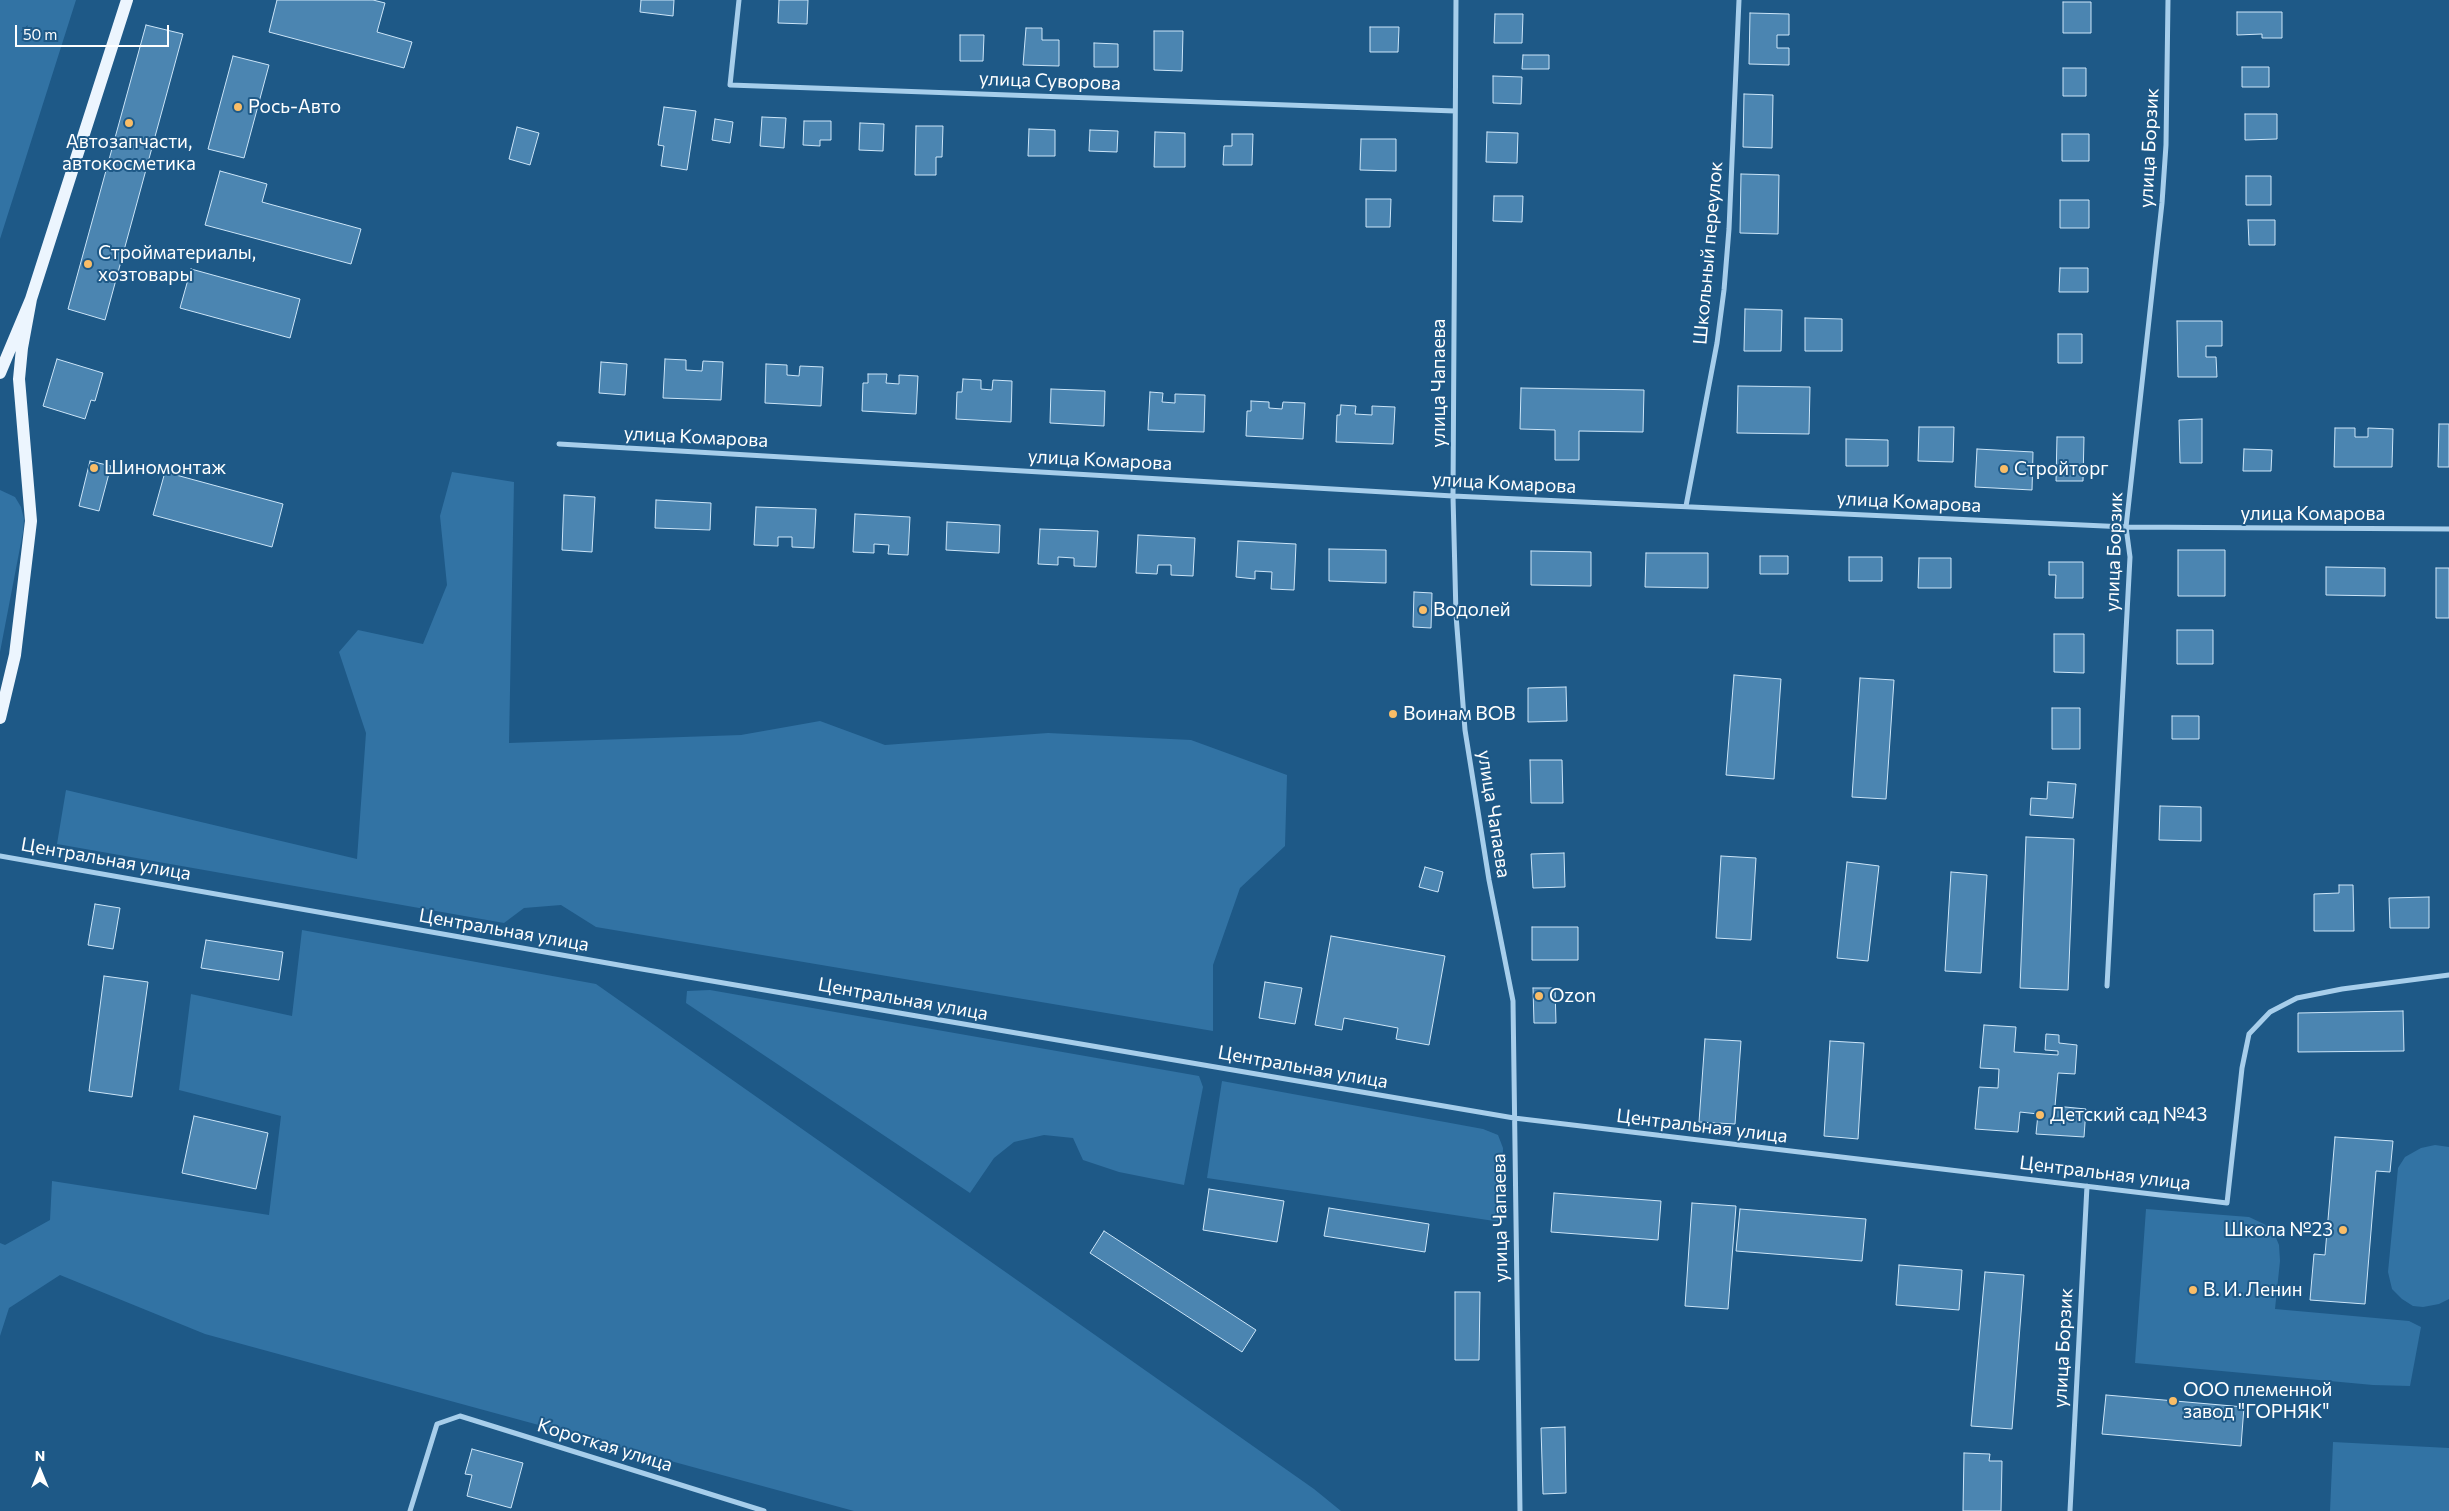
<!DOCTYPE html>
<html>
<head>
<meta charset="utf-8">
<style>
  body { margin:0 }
  #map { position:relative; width:2449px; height:1511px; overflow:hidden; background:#1e5987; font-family:Commissioner,sans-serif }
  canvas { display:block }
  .north { position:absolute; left:15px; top:1446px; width:50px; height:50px; -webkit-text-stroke:4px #1e5987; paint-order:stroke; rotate:0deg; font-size:14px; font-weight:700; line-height:20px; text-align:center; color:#fff }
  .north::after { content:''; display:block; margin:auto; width:18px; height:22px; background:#fff; clip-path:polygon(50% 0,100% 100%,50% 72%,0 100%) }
  .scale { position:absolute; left:15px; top:25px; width:154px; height:22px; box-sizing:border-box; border:2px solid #fff; border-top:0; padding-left:6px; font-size:15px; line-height:18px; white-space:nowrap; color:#fff; -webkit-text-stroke:4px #1e5987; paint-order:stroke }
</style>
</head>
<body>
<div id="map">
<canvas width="2449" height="1511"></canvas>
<div class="north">N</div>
<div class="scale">50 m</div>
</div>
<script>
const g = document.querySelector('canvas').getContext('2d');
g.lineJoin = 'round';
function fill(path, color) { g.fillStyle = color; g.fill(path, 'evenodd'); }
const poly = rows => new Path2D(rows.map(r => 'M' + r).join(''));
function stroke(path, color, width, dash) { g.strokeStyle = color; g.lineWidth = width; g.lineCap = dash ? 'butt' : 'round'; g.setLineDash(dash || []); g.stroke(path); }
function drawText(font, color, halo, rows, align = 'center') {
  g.font = font + ' Commissioner,sans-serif'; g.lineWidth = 4; g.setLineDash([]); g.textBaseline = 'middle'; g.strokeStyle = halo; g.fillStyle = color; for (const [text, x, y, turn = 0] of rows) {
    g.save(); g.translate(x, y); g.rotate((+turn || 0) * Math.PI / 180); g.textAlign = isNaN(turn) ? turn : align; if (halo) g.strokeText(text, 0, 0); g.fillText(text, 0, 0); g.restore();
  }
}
fill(poly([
  [0,0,76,0,0,239],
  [452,472,514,482,509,743,741,735,820,721,885,745,1048,733,1191,740,1287,775,1285,846,1240,888,1213,965,1213,1031,596,927,561,905,524,908,504,923,57,844,66,790,357,859,366,733,339,652,358,630,423,644,447,585,440,516],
  [0,490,15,497,21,507,24,519,23,532,0,652],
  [302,930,596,984,1314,1489,1341,1511,854,1511,205,1334,60,1275,9,1308,0,1336,0,1243,5,1245,50,1220,52,1181,269,1215,281,1116,179,1090,191,994,292,1016],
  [710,990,1199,1076,1203,1087,1184,1185,1119,1172,1083,1160,1073,1138,1044,1135,1014,1142,994,1158,970,1193,686,1003,687,991],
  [1222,1081,1483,1129,1498,1135,1503,1148,1501,1222,1207,1178],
  [2435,1145,2449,1147,2449,1299,2439,1304,2423,1307,2413,1306,2402,1299,2392,1289,2388,1272,2398,1168,2405,1157,2421,1148],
  [2146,1209,2249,1217,2264,1224,2274,1233,2279,1245,2280,1261,2275,1309,2409,1321,2421,1327,2410,1386,2373,1385,2135,1363],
  [2333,1442,2449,1448,2449,1511,2330,1511]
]), '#3273a4');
const building = poly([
  [277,0,373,0,385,3,377,32,412,42,404,68,269,32,277,0],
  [641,0,674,0,673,16,640,12,641,0],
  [779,0,808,0,807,24,778,23,779,0],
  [2063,2,2091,2,2091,33,2063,33,2063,2],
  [2237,12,2282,12,2282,38,2262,38,2262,34,2237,35,2237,12],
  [1750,13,1789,14,1789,35,1777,35,1777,48,1789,48,1789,65,1749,64,1750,13],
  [1495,14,1523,14,1522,43,1494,43,1495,14],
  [146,25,183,34,105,320,68,309,146,25],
  [1370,27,1399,27,1398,52,1370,52,1370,27],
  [1026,28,1042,28,1042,40,1059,40,1059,66,1023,65,1026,28],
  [1154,31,1183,31,1182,71,1154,70,1154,31],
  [960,35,984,35,983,61,960,61,960,35],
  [1094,43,1118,44,1118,67,1094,67,1094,43],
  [1523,55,1549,55,1549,69,1522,69,1523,55],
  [233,56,269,65,244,158,208,149,233,56],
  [2242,67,2269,67,2269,87,2242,87,2242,67],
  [2063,68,2086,68,2086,96,2063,96,2063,68],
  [1493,76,1522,77,1521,104,1493,103,1493,76],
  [1744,94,1773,95,1772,148,1743,147,1744,94],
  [664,107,696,111,687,170,661,166,664,146,658,145,664,107],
  [2245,114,2277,114,2277,139,2245,140,2245,114],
  [762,117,786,118,784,148,760,146,762,117],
  [715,119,733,122,730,143,712,140,715,119],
  [804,121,831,121,831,140,820,140,820,146,803,145,804,121],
  [860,123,884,124,883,151,859,150,860,123],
  [916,126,943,126,942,157,936,157,936,175,915,175,916,126],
  [517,127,539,133,530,165,509,159,517,127],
  [1029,129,1055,130,1055,156,1028,156,1029,129],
  [1090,130,1118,131,1117,152,1089,151,1090,130],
  [1155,132,1185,133,1185,167,1154,167,1155,132],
  [1487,132,1518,133,1517,163,1486,162,1487,132],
  [1232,134,1253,134,1252,165,1223,165,1224,146,1232,146,1232,134],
  [2062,134,2089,134,2089,161,2062,161,2062,134],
  [1361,139,1396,139,1396,171,1360,170,1361,139],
  [220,171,267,184,262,202,361,229,351,264,205,225,220,171],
  [1741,174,1779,175,1778,234,1740,233,1741,174],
  [2246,176,2271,176,2271,205,2246,205,2246,176],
  [1494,196,1523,196,1522,222,1493,221,1494,196],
  [1366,199,1391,199,1390,227,1366,227,1366,199],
  [2060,200,2089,200,2089,228,2060,228,2060,200],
  [2248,220,2275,220,2275,245,2249,245,2248,220],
  [2060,268,2088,268,2088,292,2059,292,2060,268],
  [191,269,300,299,290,338,180,308,191,269],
  [1745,309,1782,310,1781,351,1744,351,1745,309],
  [1805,318,1842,319,1842,351,1805,351,1805,318],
  [2177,321,2222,321,2222,346,2206,346,2206,357,2216,357,2217,377,2178,377,2177,321],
  [2058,334,2082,334,2082,363,2058,363,2058,334],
  [57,359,103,373,95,401,91,400,85,419,43,406,57,359],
  [665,359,686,360,686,370,702,371,703,361,723,362,721,400,663,398,665,359],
  [601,362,627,364,625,395,599,393,601,362],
  [766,364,787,365,787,375,799,376,800,366,823,367,821,406,765,403,766,364],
  [868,374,887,374,886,383,899,384,899,375,918,376,916,414,862,411,863,383,868,383,868,374],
  [963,379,981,380,981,389,992,390,993,380,1012,381,1011,422,956,419,957,392,962,392,963,379],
  [1738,386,1810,387,1809,434,1737,433,1738,386],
  [1521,388,1644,390,1643,432,1579,431,1579,460,1555,460,1555,430,1520,429,1521,388],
  [1051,389,1105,391,1104,426,1050,423,1051,389],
  [1150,392,1163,393,1162,402,1175,403,1175,394,1205,395,1204,432,1148,430,1150,392],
  [1251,401,1269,402,1269,408,1282,409,1283,402,1305,403,1303,439,1246,436,1247,411,1251,411,1251,401],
  [1341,405,1356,406,1355,414,1372,415,1372,406,1395,407,1393,444,1336,442,1337,415,1340,415,1341,405],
  [2202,419,2202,463,2180,463,2179,420,2202,419],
  [2439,424,2449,424,2449,467,2438,467,2439,424],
  [1919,427,1954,427,1953,462,1918,461,1919,427],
  [2335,428,2355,428,2355,437,2368,437,2368,428,2393,429,2392,467,2334,467,2335,428],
  [2057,437,2084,437,2083,481,2056,481,2057,437],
  [1846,439,1888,440,1888,466,1846,466,1846,439],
  [1977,449,2033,452,2032,490,1975,487,1977,449],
  [2244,449,2272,450,2271,471,2243,471,2244,449],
  [90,461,111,466,99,511,79,506,90,461],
  [165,472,283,504,272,547,153,515,165,472],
  [564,495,595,497,592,552,562,550,564,495],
  [656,500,711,503,710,530,655,528,656,500],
  [756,507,816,509,814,548,792,547,792,537,778,537,778,546,754,545,756,507],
  [855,514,910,517,908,555,888,554,889,545,874,544,874,553,853,552,855,514],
  [947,522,1000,525,999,553,946,550,947,522],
  [1040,529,1098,531,1096,567,1074,566,1074,558,1058,557,1058,565,1038,564,1040,529],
  [1138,535,1195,538,1193,576,1171,575,1171,565,1158,565,1157,574,1136,573,1138,535],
  [1238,541,1296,544,1294,590,1271,589,1272,572,1255,571,1255,579,1236,577,1238,541],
  [1329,549,1386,550,1386,583,1329,581,1329,549],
  [2178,550,2225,550,2225,596,2178,596,2178,550],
  [1531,551,1591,552,1591,586,1531,585,1531,551],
  [1646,553,1708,553,1708,588,1645,587,1646,553],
  [1760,556,1788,556,1788,574,1760,574,1760,556],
  [1849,557,1882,557,1882,581,1849,581,1849,557],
  [1919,558,1951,558,1951,588,1918,588,1919,558],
  [2049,562,2083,562,2083,598,2055,598,2056,575,2049,575,2049,562],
  [2326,567,2385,568,2385,596,2326,595,2326,567],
  [2436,568,2449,568,2449,618,2436,618,2436,568],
  [1414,592,1432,593,1431,628,1413,627,1414,592],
  [2177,630,2213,630,2213,664,2177,664,2177,630],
  [2054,634,2084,634,2084,673,2054,672,2054,634],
  [1734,675,1781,679,1774,779,1726,775,1734,675],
  [1860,678,1894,680,1886,799,1852,797,1860,678],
  [1566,687,1567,721,1528,722,1528,688,1566,687],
  [2052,708,2080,708,2080,749,2052,749,2052,708],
  [2172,716,2199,716,2199,739,2172,739,2172,716],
  [1530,760,1562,760,1563,803,1531,803,1530,760],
  [2048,782,2076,784,2073,818,2030,815,2031,798,2047,799,2048,782],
  [2160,806,2201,807,2201,841,2159,840,2160,806],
  [2026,837,2074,839,2068,990,2020,988,2026,837],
  [1564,853,1565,887,1533,888,1531,854,1564,853],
  [1721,856,1756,858,1751,940,1716,938,1721,856],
  [1847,862,1879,866,1868,961,1837,958,1847,862],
  [1425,867,1443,872,1438,892,1419,887,1425,867],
  [1951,872,1987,875,1981,973,1945,971,1951,872],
  [2339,885,2353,885,2354,931,2314,931,2314,894,2339,893,2339,885],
  [2429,897,2429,928,2390,928,2389,898,2429,897],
  [95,904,120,908,113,949,88,945,95,904],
  [1532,927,1578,927,1578,960,1532,960,1532,927],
  [1331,936,1445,956,1429,1045,1396,1039,1398,1028,1344,1018,1342,1030,1315,1025,1331,936],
  [206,940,283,952,279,980,201,968,206,940],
  [104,976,148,982,132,1097,89,1091,104,976],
  [1265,982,1302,988,1295,1024,1259,1018,1265,982],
  [1533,988,1555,988,1556,1023,1534,1023,1533,988],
  [2403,1011,2404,1051,2298,1052,2298,1013,2403,1011],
  [1984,1025,2016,1027,2014,1052,2058,1055,2058,1051,2045,1050,2046,1034,2059,1035,2059,1043,2077,1045,2075,1074,2058,1073,2055,1106,2086,1109,2084,1137,2036,1134,2038,1114,2020,1112,2018,1132,1975,1129,1979,1087,1998,1088,1999,1069,1980,1068,1984,1025],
  [1705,1039,1741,1041,1735,1124,1699,1122,1705,1039],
  [1830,1041,1864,1043,1858,1139,1824,1136,1830,1041],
  [194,1116,268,1133,256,1189,182,1173,194,1116],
  [2335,1137,2393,1141,2390,1172,2376,1171,2365,1304,2310,1300,2314,1254,2325,1255,2335,1137],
  [1209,1189,1284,1201,1277,1242,1203,1230,1209,1189],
  [1554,1193,1661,1201,1658,1240,1551,1232,1554,1193],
  [1692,1203,1736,1206,1728,1309,1685,1306,1692,1203],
  [1329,1208,1429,1224,1425,1252,1324,1236,1329,1208],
  [1740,1209,1866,1219,1862,1261,1736,1251,1740,1209],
  [1104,1231,1256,1330,1242,1352,1090,1253,1104,1231],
  [1899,1265,1962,1270,1959,1310,1896,1305,1899,1265],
  [1985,1272,2024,1275,2012,1429,1971,1426,1985,1272],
  [1455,1292,1480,1292,1479,1360,1455,1360,1455,1292],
  [2106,1395,2244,1407,2241,1446,2102,1434,2106,1395],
  [1565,1427,1566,1493,1543,1494,1541,1428,1565,1427],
  [472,1449,523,1463,511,1508,467,1496,472,1475,465,1474,472,1449],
  [1964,1453,1990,1454,1989,1461,2002,1461,2001,1511,1963,1511,1964,1453]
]);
fill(building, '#4b85b1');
stroke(building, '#cce5f8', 1);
stroke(poly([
  [739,0,730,85,1455,111],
  [1456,0,1453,496,1456,615,1465,730,1489,880,1513,1001,1520,1511],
  [559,444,1453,496,2126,527,2449,529],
  [1686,506,1717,343,1724,290,1729,229,1739,0],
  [0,856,630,967,1514,1118,2227,1203,2242,1068,2249,1034,2270,1012,2297,998,2342,989,2449,975],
  [2107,986,2130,557,2126,527,2162,203,2166,145,2168,0],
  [410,1511,437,1424,460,1416,764,1511],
  [2070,1511,2087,1186]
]), '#a7ceeb', 5);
stroke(poly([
  [0,373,31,299,127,0],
  [0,718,15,655,31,521,19,379,22,348,31,299]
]), '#ecf5fe', 12);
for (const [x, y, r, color] of [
  [238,107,5,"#f9bd67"],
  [129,123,5,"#f9bd67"],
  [88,264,5,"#f9bd67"],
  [94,468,5,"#f9bd67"],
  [2004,469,5,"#f9bd67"],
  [1423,610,5,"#f9bd67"],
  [1393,714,5,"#f9bd67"],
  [1539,996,5,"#f9bd67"],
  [2040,1115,5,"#f9bd67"],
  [2343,1230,5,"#f9bd67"],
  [2193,1290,5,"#f9bd67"],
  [2173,1401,5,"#f9bd67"]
]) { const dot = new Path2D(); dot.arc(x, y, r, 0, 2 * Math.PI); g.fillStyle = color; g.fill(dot); stroke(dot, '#1e5987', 2); }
drawText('19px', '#fff', '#1e5987', [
  ["улица Суворова",1050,81,2],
  ["улица Борзик",2149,148,-87],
  ["Школьный переулок",1708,253,-85],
  ["улица Чапаева",1439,383,-90],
  ["улица Комарова",696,437,3],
  ["улица Комарова",1100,460,3],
  ["улица Комарова",1504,483,3],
  ["улица Комарова",1909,502,3],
  ["улица Комарова",2313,514],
  ["улица Борзик",2114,552,-88],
  ["улица Чапаева",1494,814,81],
  ["Центральная улица",106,859,10],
  ["Центральная улица",504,930,10],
  ["Центральная улица",903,999,10],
  ["Центральная улица",1303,1067,10],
  ["Центральная улица",1702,1126,7],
  ["Центральная улица",2105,1173,7],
  ["улица Чапаева",1500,1218,-91],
  ["улица Борзик",2063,1348,-87],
  ["Короткая улица",605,1445,17]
]);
drawText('19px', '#fff', '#1e5987', [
  ["Рось-Авто",248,107],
  ["Автозапчасти,",129,142,"center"],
  ["автокосметика",129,164,"center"],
  ["Стройматериалы,",98,253],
  ["хозтовары",98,275],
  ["Шиномонтаж",104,468],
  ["Стройторг",2014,469],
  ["Водолей",1433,610],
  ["Воинам ВОВ",1403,714],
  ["Ozon",1549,996],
  ["Детский сад №43",2050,1115],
  ["Школа №23",2333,1230,"right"],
  ["В. И. Ленин",2203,1290],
  ["ООО племенной",2183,1390],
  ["завод \"ГОРНЯК\"",2183,1412]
], 'left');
</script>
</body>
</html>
